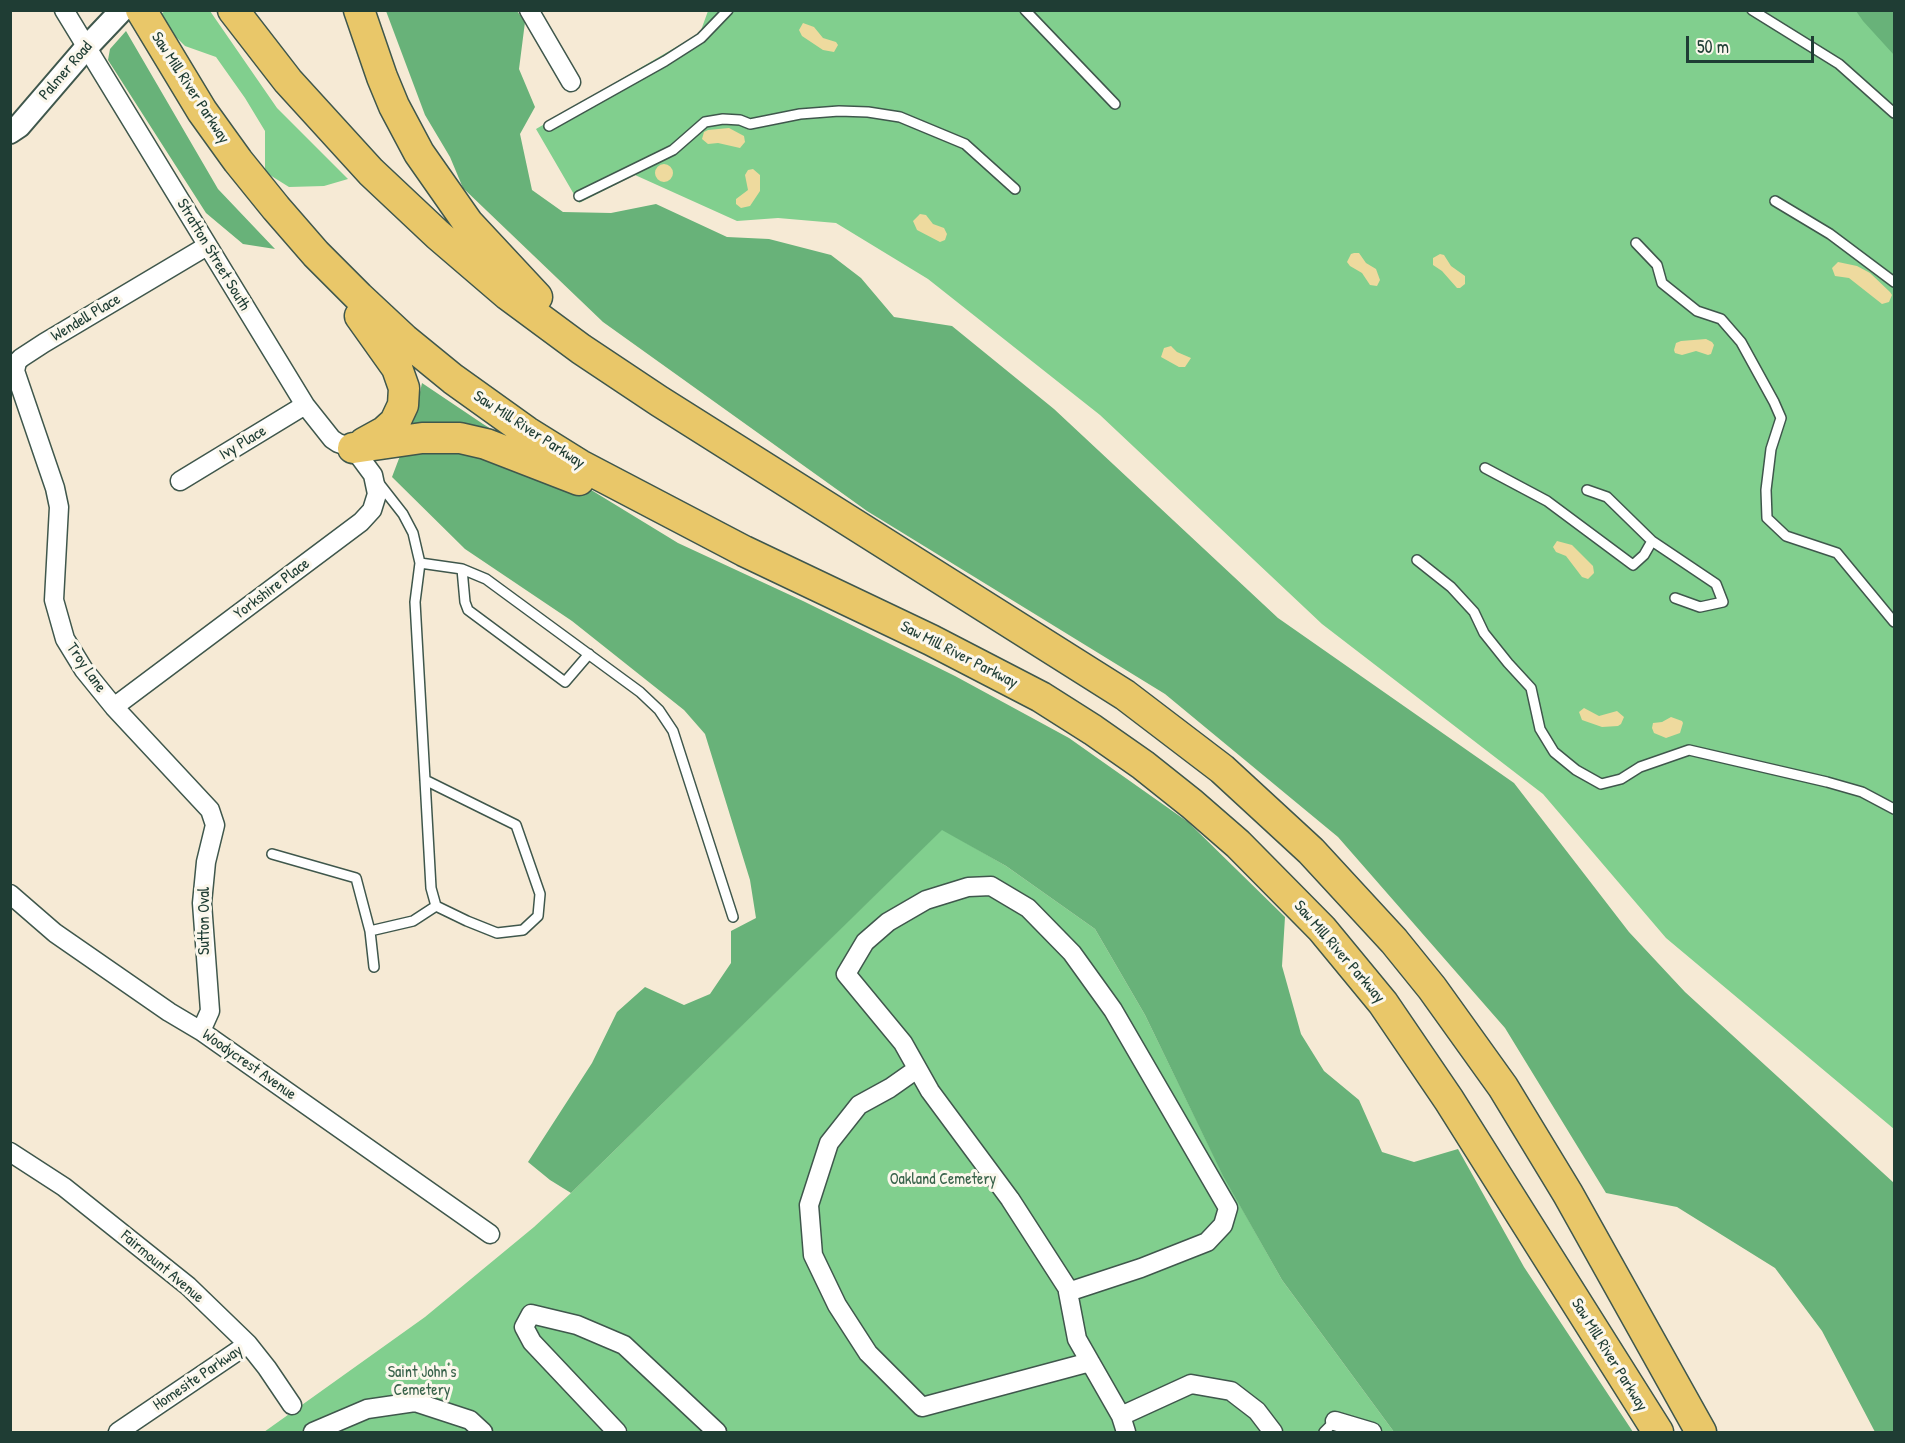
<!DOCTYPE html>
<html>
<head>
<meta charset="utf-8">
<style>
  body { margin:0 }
  #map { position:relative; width:1905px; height:1443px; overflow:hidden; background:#f6ead5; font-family:"Patrick Hand",sans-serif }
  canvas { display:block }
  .frame { position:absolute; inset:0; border:12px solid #1f3d34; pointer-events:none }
  .scale { position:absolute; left:1686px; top:36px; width:128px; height:27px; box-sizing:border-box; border:3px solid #1f3d34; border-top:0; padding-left:8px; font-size:18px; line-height:21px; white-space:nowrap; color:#1f3d34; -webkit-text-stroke:4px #fbf7ec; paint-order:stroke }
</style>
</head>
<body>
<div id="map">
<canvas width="1905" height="1443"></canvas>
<div class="frame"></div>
<div class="scale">50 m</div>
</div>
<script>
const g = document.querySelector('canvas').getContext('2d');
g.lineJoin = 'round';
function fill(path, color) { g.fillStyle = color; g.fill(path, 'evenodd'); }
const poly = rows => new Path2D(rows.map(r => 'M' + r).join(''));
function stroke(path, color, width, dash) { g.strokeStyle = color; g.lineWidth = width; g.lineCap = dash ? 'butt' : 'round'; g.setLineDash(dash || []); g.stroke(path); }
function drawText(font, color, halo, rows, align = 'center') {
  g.font = font + ' "Patrick Hand",sans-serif'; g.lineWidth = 6; g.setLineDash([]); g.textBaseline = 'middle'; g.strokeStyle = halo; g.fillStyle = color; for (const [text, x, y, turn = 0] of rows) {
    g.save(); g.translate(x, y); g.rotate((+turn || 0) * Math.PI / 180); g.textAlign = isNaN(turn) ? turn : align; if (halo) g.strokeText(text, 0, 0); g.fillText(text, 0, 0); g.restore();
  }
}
fill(poly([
  [165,11,210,11,277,108,348,179,324,186,289,187,265,172,265,131,245,98,216,57,185,46,169,30,161,14],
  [708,11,1894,11,1894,1129,1666,938,1543,794,1322,624,1100,415,928,279,836,223,778,218,737,221,635,175,579,203,536,129,700,33],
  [942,829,1006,866,1095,929,1145,1015,1223,1175,1282,1280,1394,1432,264,1432,425,1317,534,1227,571,1193]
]), '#81cf8e');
fill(poly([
  [386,11,517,11,525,22,519,69,535,107,520,134,532,190,563,212,611,213,656,204,727,237,769,239,831,255,861,278,894,317,952,326,1054,409,1278,618,1514,783,1629,932,1685,992,1894,1183,1894,1432,1875,1432,1822,1331,1775,1268,1677,1207,1606,1193,1505,1028,1338,837,1165,694,867,511,603,322,463,188,450,157,425,115],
  [1856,11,1894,11,1894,55,1863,21],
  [126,31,218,189,275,249,243,244,206,213,108,60,110,49],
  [422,383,483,424,678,543,803,601,955,676,1069,738,1188,822,1285,917,1282,966,1301,1034,1324,1071,1359,1100,1382,1152,1414,1162,1458,1149,1524,1267,1633,1432,1394,1432,1282,1280,1223,1176,1145,1015,1095,929,1006,866,942,830,571,1193,550,1180,528,1162,592,1063,617,1012,645,987,684,1005,710,994,731,963,731,931,756,918,750,880,705,734,684,710,572,621,465,549,392,477,414,419]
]), '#68b279');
fill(poly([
  [803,23,814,27,823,38,836,42,838,45,834,52,823,50,802,36,799,30],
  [729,128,744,136,745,142,740,148,718,143,708,144,702,139,704,132,708,130],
  '655 173a9 9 0 1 1 18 0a9 9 0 1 1-18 0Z',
  [753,169,760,175,760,191,750,206,741,208,736,204,736,199,748,190,745,175,748,170],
  [920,214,926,215,933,224,944,228,947,234,945,240,940,242,917,230,913,221],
  [1354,253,1359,253,1366,263,1376,269,1380,280,1377,286,1370,285,1362,273,1350,266,1347,262,1351,254],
  [1440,254,1444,255,1451,266,1465,276,1465,284,1460,288,1457,288,1442,271,1433,265,1433,258],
  [1838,262,1857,266,1870,273,1890,292,1892,295,1889,302,1882,304,1849,278,1835,276,1832,268],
  [1706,339,1712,342,1714,345,1711,354,1708,355,1696,351,1682,355,1675,353,1674,350,1676,343,1681,341],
  [1171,346,1177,352,1191,358,1185,367,1179,367,1161,357,1164,348],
  [1557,541,1572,545,1593,566,1594,573,1588,579,1582,577,1566,556,1556,552,1553,547],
  [1584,708,1599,716,1617,711,1624,717,1621,724,1618,726,1602,727,1582,720,1579,712],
  [1671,717,1682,721,1683,723,1680,733,1666,738,1654,733,1652,728,1653,723,1662,722]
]), '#eeda9e');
const service = poly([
  [1025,10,1115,104],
  [1752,10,1839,64,1894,113],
  [549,126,665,61,701,38,728,10],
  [579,196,673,150,705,122,723,119,740,120,750,124,800,114,839,111,868,112,900,117,965,144,1015,189],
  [1775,201,1830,234,1894,282],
  [1636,243,1657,265,1662,283,1697,311,1721,319,1741,342,1774,402,1781,418,1771,449,1766,490,1767,518,1786,536,1837,553,1894,622],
  [1485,468,1547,501,1633,565,1644,555,1652,541,1607,497,1587,490],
  [378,482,403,514,413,533,420,563,415,602,425,780,431,888,436,906,467,921,497,933,523,930,538,916,540,894,516,825,425,780],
  [1652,541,1716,584,1723,602,1700,607,1675,598],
  [1417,560,1451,587,1474,612,1484,633,1508,663,1531,688,1540,729,1554,752,1576,770,1601,784,1621,779,1640,767,1689,750,1827,782,1862,792,1894,809],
  [420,563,462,569,486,579,640,692,659,710,673,731,733,917],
  [462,569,465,602,468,610,565,682,589,654],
  [272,854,356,878,370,931,413,921,436,906],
  [370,931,374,967],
  [1324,1432,1335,1421]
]);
const minor = poly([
  [64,10,305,405,332,439,338,443,353,448,373,475,377,494,372,510,361,522,114,707],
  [529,10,571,82],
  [180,481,305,405],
  [10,894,55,933,169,1012,201,1031,490,1234],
  [201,1031,210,1011,202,903,206,862,215,825,210,810,114,707,84,670,65,639,54,600,59,507,55,488,15,371,17,362,21,358,44,343,207,246],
  [917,1069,890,1088,859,1105,829,1143,809,1205,813,1255,837,1305,868,1353,922,1407,1090,1362],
  [10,1152,64,1187,188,1286,248,1344,267,1368,292,1405],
  [1068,1292,1141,1268,1207,1242,1223,1225,1228,1208,1113,1010,1072,953,1028,908,991,886,968,887,926,900,888,922,865,942,846,974,903,1043,930,1091,1010,1199,1068,1289,1068,1292,1077,1339,1121,1416,1126,1432],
  [1121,1416,1191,1384,1231,1391,1257,1411,1273,1432],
  [1335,1421,1372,1432],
  [118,1432,248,1344],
  [313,1432,367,1409,415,1402,470,1420,483,1432],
  [617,1432,532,1342,524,1327,531,1314,577,1325,624,1345,717,1432]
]);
const tertiary = poly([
  [10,132,19,126,86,48,122,10]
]);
const trunk = poly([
  [141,10,202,111,238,161,276,208,316,254,359,297,404,339,453,379,527,432,580,465,744,551,931,640,1041,697,1093,730,1143,765,1192,804,1238,844,1322,929,1383,1003,1449,1100,1658,1432],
  [233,10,288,81,371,172,438,235,508,295,581,349,659,401,1125,695,1222,769,1311,851,1394,941,1432,988,1503,1087,1568,1194,1701,1432],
  [359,10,382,77,394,106,419,153,468,223,537,297],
  [360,316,397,368,404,388,403,405,395,422,384,432,364,443],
  [353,448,422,438,460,438,486,444,579,480]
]);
stroke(service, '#3f574c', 12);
stroke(minor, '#3f574c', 21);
stroke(tertiary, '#3f574c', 26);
stroke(trunk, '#3f574c', 33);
stroke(service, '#fff', 9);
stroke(minor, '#fff', 18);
stroke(tertiary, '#fff', 22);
stroke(trunk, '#e9c769', 30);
drawText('16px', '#1f3d34', '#fbf7ec', [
  ["Palmer Road",66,71,-49],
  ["Saw Mill River Parkway",190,88,57],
  ["Stratton Street South",213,255,59],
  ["Wendell Place",86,318,-31],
  ["Saw Mill River Parkway",529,430,33],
  ["Ivy Place",243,443,-31],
  ["Yorkshire Place",272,589,-37],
  ["Saw Mill River Parkway",959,655,27],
  ["Troy Lane",86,668,55],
  ["Sutton Oval",205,921,-90],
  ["Saw Mill River Parkway",1339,952,49],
  ["Woodycrest Avenue",249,1065,35],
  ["Fairmount Avenue",162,1267,40],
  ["Saw Mill River Parkway",1609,1355,58],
  ["Homesite Parkway",198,1378,-34]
]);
drawText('16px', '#38624a', '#fbf7ec', [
  ["Oakland Cemetery",943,1180],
  ["Saint John's",422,1373],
  ["Cemetery",422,1391]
]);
</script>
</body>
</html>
